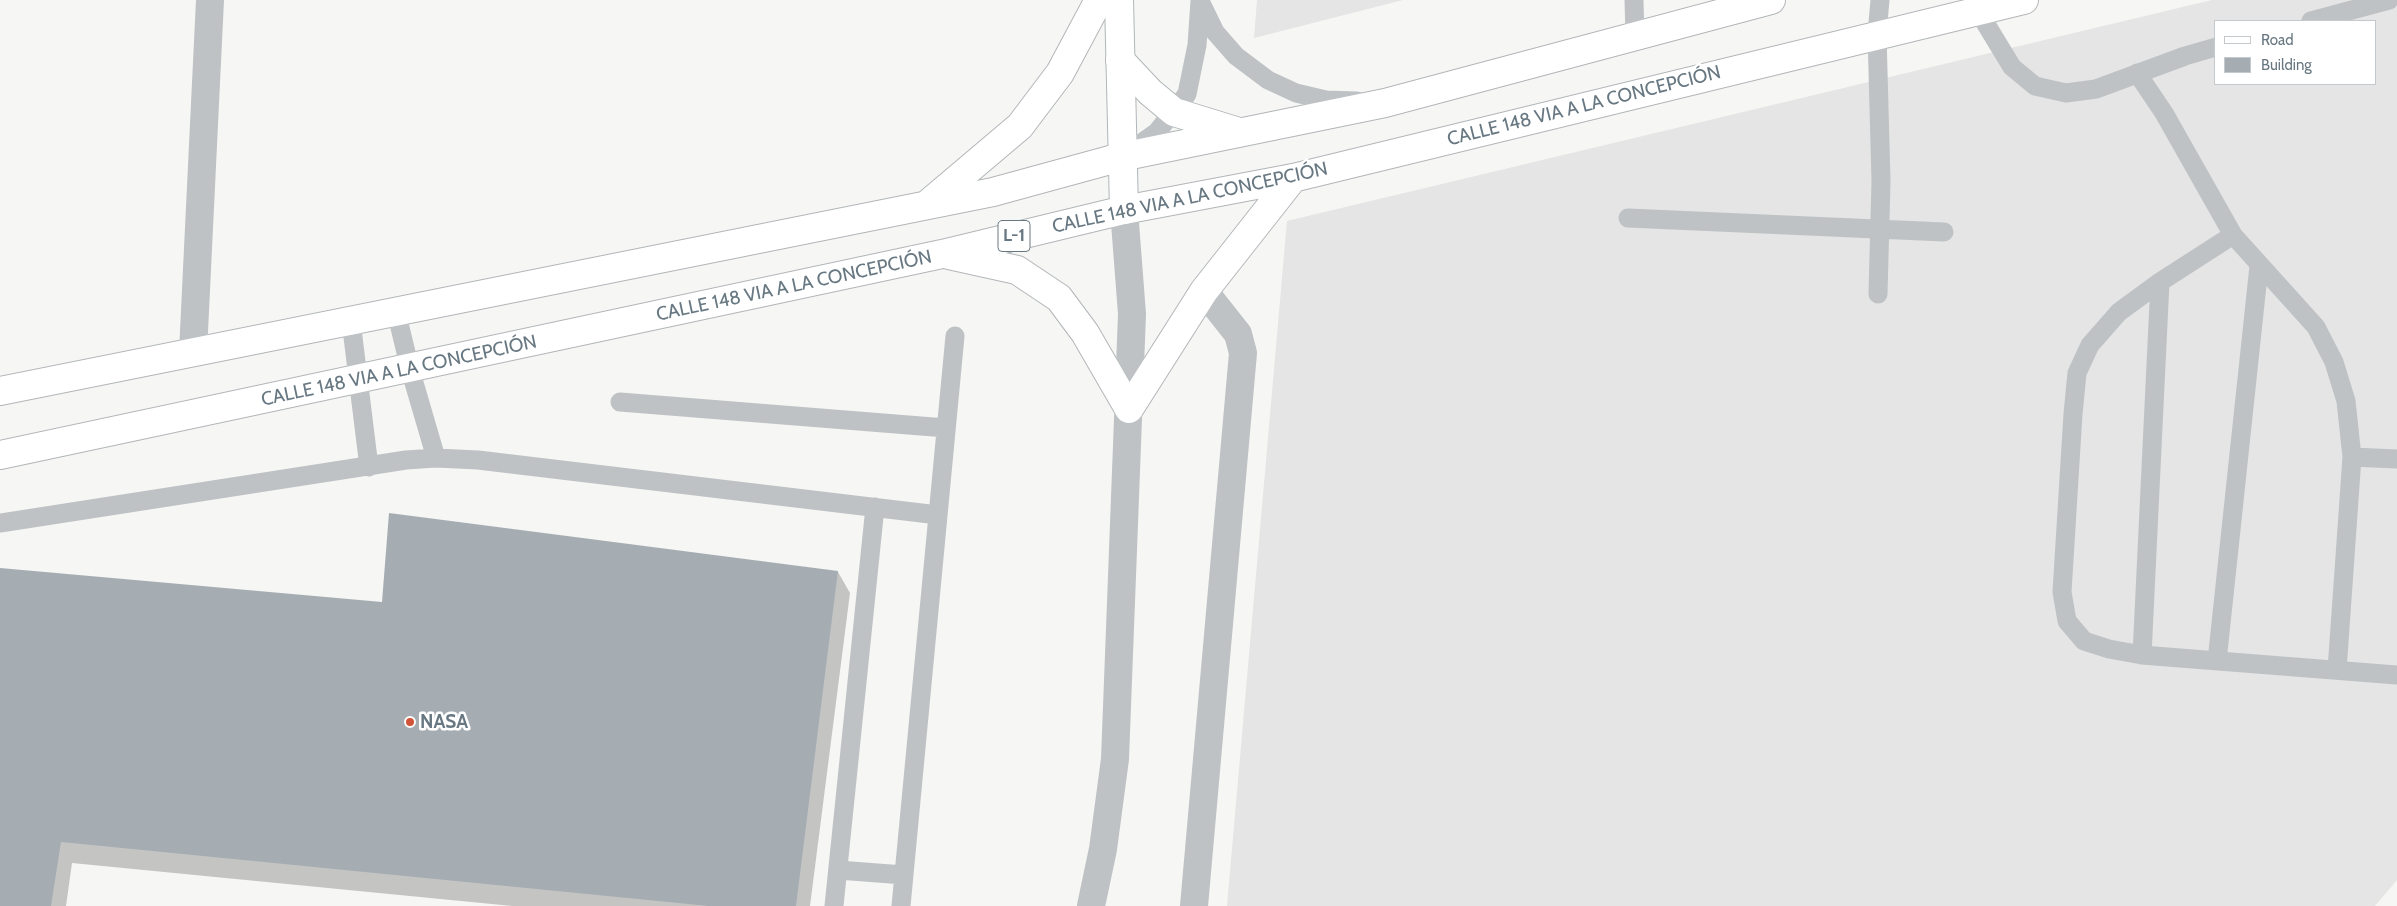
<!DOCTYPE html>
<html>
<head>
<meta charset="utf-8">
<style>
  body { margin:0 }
  #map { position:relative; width:2397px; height:906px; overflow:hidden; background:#f6f6f4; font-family:Cabin,sans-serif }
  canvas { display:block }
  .legend { position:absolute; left:2214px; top:20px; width:162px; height:65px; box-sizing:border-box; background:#fff; border:1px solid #c3c9cd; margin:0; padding:6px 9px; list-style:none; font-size:15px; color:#687882 }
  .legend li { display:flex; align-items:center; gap:10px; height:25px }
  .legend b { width:25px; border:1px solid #c3c9cd }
</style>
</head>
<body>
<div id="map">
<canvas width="2397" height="906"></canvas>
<ul class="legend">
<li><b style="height:6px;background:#fff"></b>Road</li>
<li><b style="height:14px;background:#a6adb2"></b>Building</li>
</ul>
</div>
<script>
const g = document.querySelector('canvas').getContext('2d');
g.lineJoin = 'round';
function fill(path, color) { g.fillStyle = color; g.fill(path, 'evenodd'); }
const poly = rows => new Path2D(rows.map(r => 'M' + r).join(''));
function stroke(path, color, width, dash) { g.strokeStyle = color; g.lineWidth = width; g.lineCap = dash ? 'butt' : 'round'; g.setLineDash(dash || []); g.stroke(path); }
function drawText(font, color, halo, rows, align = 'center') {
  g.font = font + ' Cabin,sans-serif'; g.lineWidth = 5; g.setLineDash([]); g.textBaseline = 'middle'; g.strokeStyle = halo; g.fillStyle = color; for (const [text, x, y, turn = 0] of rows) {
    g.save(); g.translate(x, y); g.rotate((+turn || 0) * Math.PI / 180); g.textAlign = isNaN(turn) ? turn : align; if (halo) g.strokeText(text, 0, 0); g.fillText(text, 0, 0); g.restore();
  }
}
fill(poly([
  [1257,0,1403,0,1254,38],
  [2212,0,2397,0,2397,880,2375,906,1227,906,1287,221],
  [2216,21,2376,21,2376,84,2216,84]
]), '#e4e5e4');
fill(poly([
  [0,570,384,603,838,572,850,593,810,906,512,906,72,863,66,906,0,906]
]), '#0003');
fill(poly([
  [389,513,838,571,796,906,708,906,61,842,51,906,0,906,0,568,382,602]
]), '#a6adb2');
const secondary = poly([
  [1119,0,1124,210]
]);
const primary = poly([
  [1120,60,1150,92,1174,112,1239,132],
  [929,203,1020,126,1060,73,1099,0],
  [949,255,1017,270,1059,298,1085,333,1129,409,1204,291,1293,178],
  [0,391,993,192,1121,157,1385,103,1771,0],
  [0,455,942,254,1124,210,1293,178,2024,0]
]);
stroke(secondary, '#b0b6ba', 30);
stroke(primary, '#b2b6b9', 30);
stroke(poly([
  [1634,0,1635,36],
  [1200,1,1215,32,1236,56,1268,80,1296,93,1326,100,1357,101],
  [1978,11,2012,67,2035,86,2066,93,2096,89,2185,56,2216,47],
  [2311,21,2389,0],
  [2137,73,2164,113,2233,235,2316,327,2334,362,2346,401,2352,457,2337,670],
  [1130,151,1157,132,1187,94,1197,45,1200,1],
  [1628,218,1944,232],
  [2233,235,2160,282,2119,312,2090,345,2077,373,2073,414,2062,592,2067,621,2084,641,2109,649,2142,655,2397,675],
  [1878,294,1881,181,1877,34,1880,0],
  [396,311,410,369,436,458],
  [351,321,369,467],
  [620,402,946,428],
  [2352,457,2397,459],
  [0,523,406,460,436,458,478,460,938,515],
  [2142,655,2160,282],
  [2217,661,2259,266],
  [838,870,904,875],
  [834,906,875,507],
  [901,906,955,336]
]), '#bec2c5', 19);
stroke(poly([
  [193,352,210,0],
  [1091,906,1103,849,1115,759,1132,314,1124,210],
  [1194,906,1243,353,1238,334,1204,291]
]), '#bec2c5', 28);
stroke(secondary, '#fff', 28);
stroke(primary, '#fff', 28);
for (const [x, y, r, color] of [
  [410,722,5,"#d25438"]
]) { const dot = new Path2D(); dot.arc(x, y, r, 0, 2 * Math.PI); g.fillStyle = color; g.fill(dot); stroke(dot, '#fff', 2); }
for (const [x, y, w] of [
  [1014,236,32]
]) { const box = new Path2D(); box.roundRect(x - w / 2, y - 15.5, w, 31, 4); g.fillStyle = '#fff'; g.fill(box); stroke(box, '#687882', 1); }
drawText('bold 18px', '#687882', null, [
  ["L-1",1014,236]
]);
drawText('19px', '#687882', '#fff', [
  ["CALLE 148 VIA A LA CONCEPCIÓN",1584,106,-14],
  ["CALLE 148 VIA A LA CONCEPCIÓN",1190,198,-12],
  ["CALLE 148 VIA A LA CONCEPCIÓN",794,286,-12],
  ["CALLE 148 VIA A LA CONCEPCIÓN",399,371,-12]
]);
drawText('bold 19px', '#687882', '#fff', [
  ["NASA",420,722]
], 'left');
</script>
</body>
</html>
